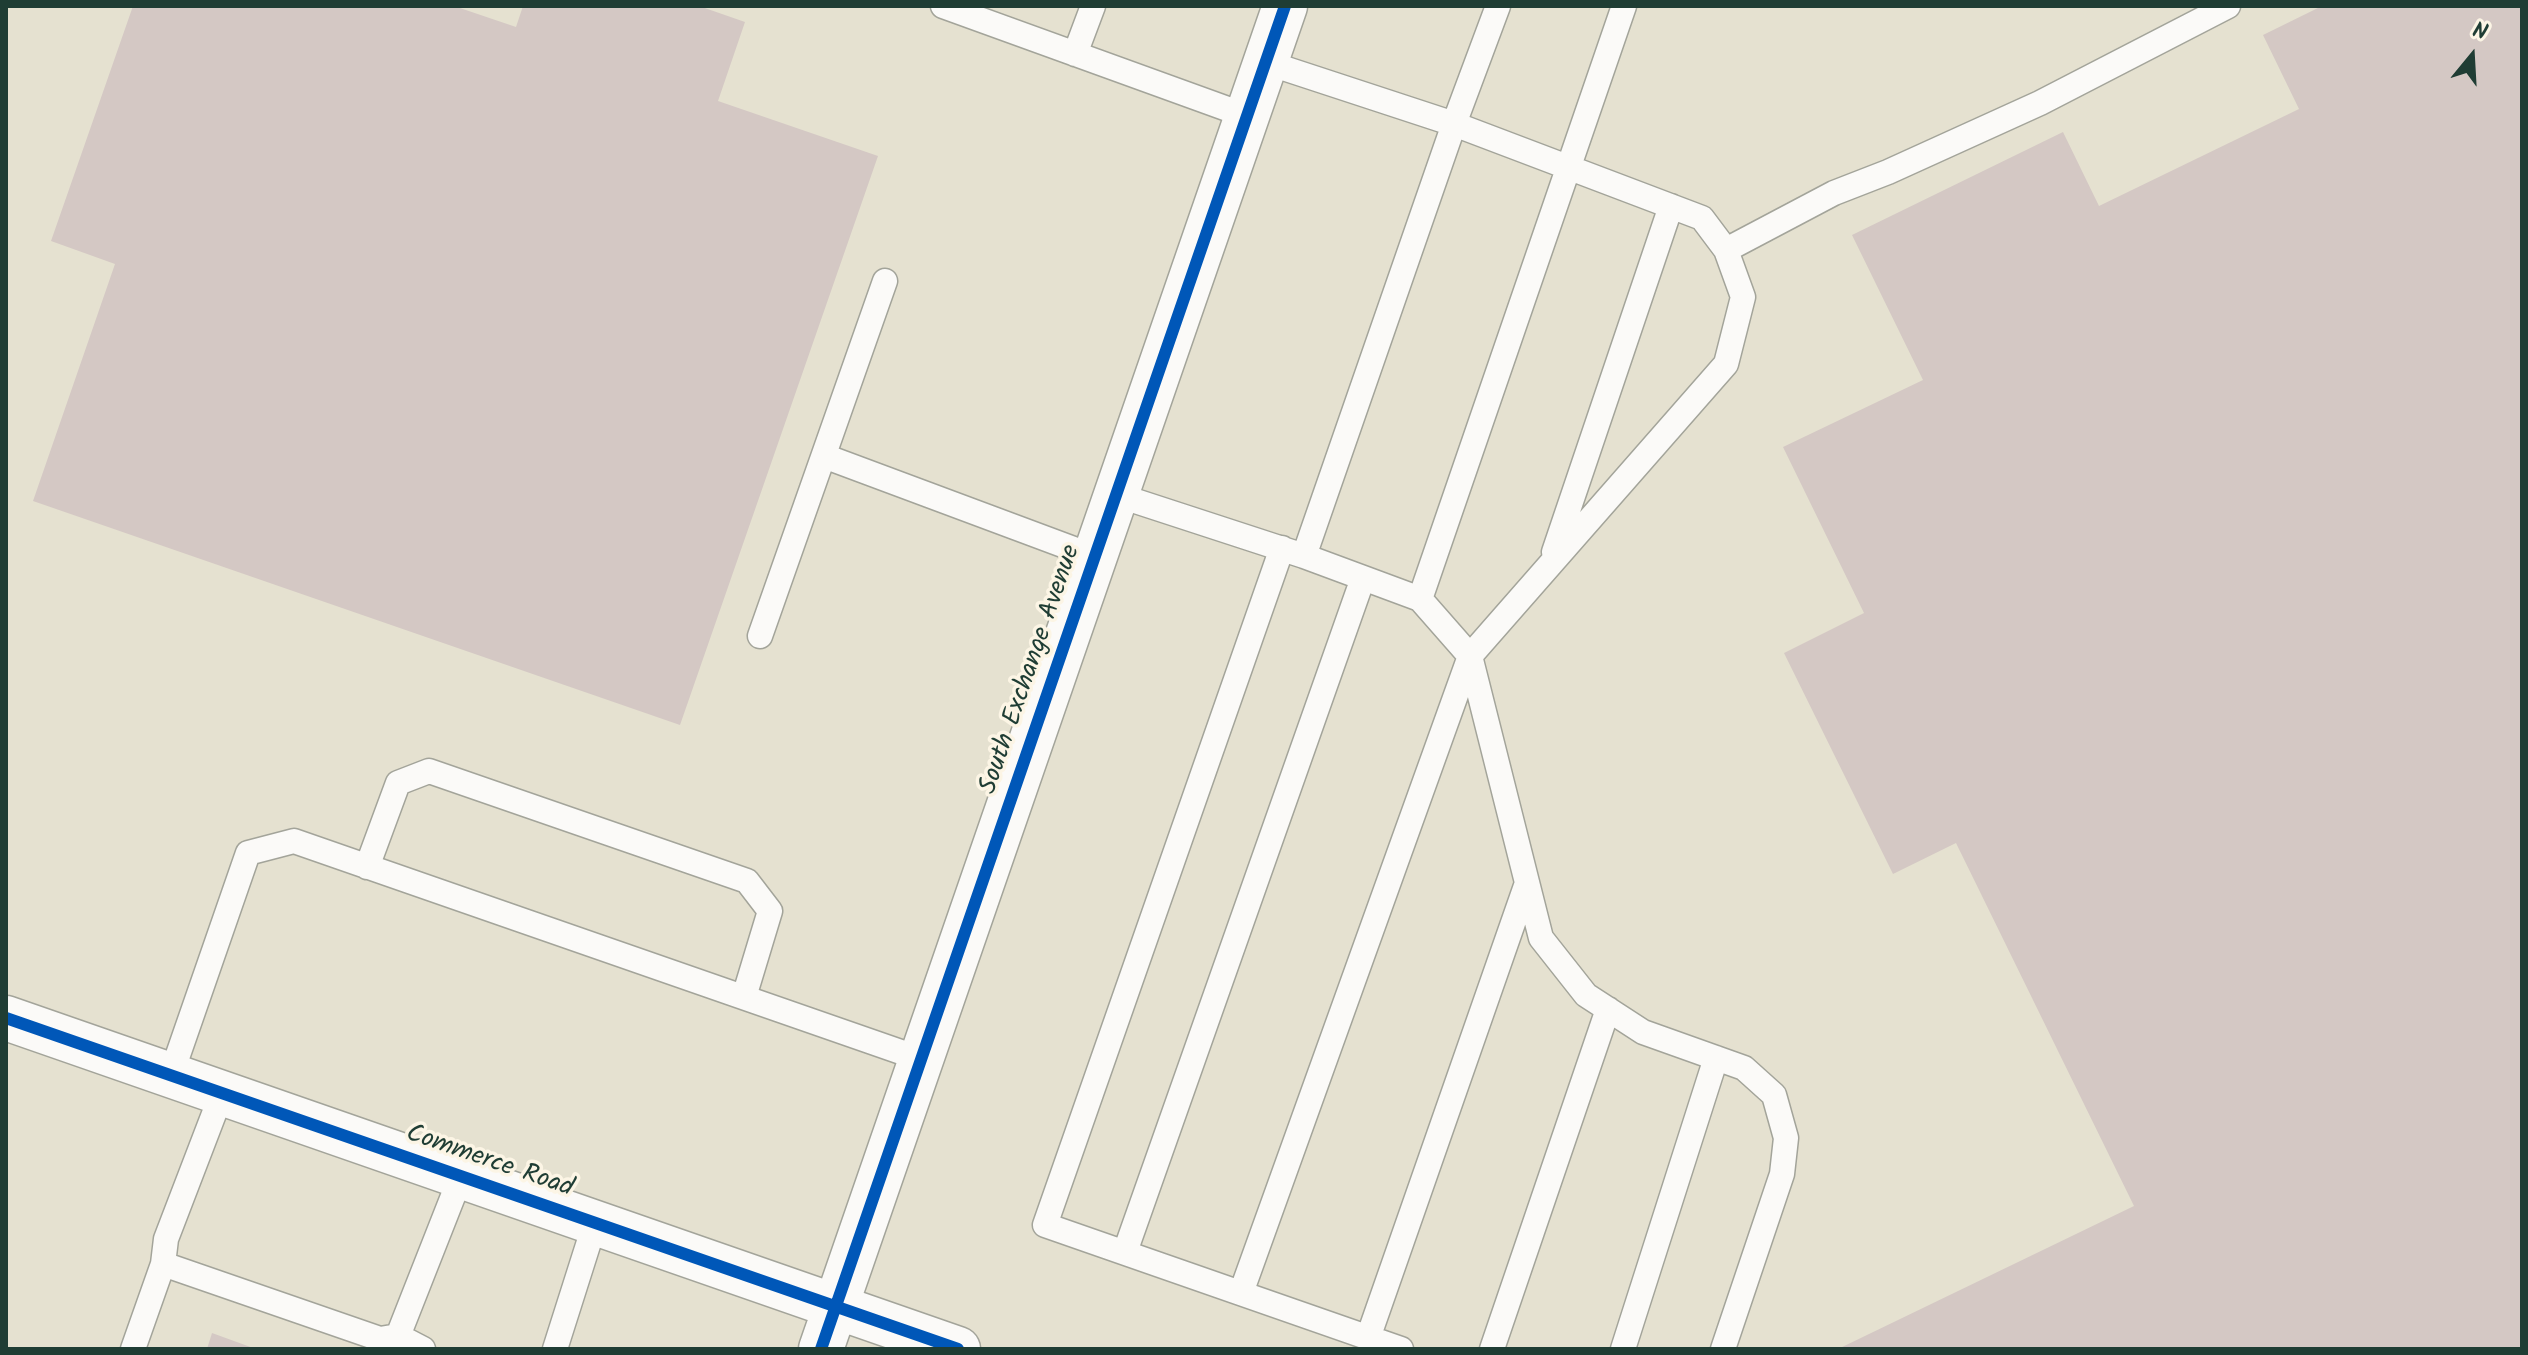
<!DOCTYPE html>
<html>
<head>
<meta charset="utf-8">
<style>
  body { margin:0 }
  #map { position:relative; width:2528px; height:1355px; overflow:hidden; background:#e5e1d0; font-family:Kalam,sans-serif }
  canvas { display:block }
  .frame { position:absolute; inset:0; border:8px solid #1f3d34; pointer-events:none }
  .north { position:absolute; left:2432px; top:16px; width:80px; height:80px; -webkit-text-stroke:6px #fcf5e5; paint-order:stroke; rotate:18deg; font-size:22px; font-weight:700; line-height:32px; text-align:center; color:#1f3d34 }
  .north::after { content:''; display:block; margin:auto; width:28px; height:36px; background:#1f3d34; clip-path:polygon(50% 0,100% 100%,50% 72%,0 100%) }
</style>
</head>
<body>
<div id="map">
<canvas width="2528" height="1355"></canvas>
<div class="frame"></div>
<div class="north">N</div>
</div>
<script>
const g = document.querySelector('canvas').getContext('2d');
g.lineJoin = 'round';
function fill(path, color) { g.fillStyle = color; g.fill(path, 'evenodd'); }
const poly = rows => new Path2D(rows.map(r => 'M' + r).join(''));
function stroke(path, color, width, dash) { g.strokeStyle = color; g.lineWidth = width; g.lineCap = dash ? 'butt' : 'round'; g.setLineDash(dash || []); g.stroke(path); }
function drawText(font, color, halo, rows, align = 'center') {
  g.font = font + ' Kalam,sans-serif'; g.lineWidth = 7; g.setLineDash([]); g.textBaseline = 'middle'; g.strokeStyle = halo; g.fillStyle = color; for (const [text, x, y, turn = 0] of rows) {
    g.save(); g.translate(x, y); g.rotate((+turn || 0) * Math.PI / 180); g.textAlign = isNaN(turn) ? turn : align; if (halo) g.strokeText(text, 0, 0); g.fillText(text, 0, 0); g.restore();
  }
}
fill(poly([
  [133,6,454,6,516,27,523,6,699,6,745,22,718,101,878,156,680,725,33,501,115,264,51,241],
  [2322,6,2522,6,2522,1349,1838,1349,2134,1206,1956,843,1893,874,1784,653,1864,613,1783,447,1923,380,1852,235,2063,132,2099,206,2299,109,2263,35],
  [212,1333,256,1349,207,1349]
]), '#d4c8c4');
const lane = poly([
  [943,6,1247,116],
  [1075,54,1093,6],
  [1726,250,1834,193,1888,172,2040,103,2228,6],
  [824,456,1095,557],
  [1117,495,1304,556,1454,124,1498,6],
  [1282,548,1045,1225,1401,1349],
  [1554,552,1671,206],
  [1304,556,1420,599,1470,656,1541,938,1586,995,1643,1032,1744,1068,1774,1095,1786,1138,1782,1174,1723,1349],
  [1420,599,1624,6],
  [760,636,885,281],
  [367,867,398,783,429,771,747,881,770,911,744,997],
  [171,1075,248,853,294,841,921,1059],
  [222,1093,166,1239,163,1264,380,1339,398,1336,461,1176],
  [1125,1252,1363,578],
  [1241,1293,1470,656,1726,364,1743,297,1726,250,1702,218,1454,124,1265,62],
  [398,1336,423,1349],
  [1368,1338,1527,883],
  [133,1349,163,1264],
  [555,1349,595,1223],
  [1492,1349,1608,1009],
  [1623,1349,1716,1058]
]);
const street = poly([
  [6,1018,958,1349],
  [821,1349,1285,6]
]);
stroke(lane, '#a3a49a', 27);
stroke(street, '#a3a49a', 47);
stroke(lane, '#fbfaf8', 24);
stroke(street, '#fbfaf8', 44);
stroke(poly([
  [6,1018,958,1349],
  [821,1349,1285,6]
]), '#0057b8', 12);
drawText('26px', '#1f3d34', '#fcf5e5', [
  ["South Exchange Avenue",1032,670,-71],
  ["Commerce Road",489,1163,19]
]);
</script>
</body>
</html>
